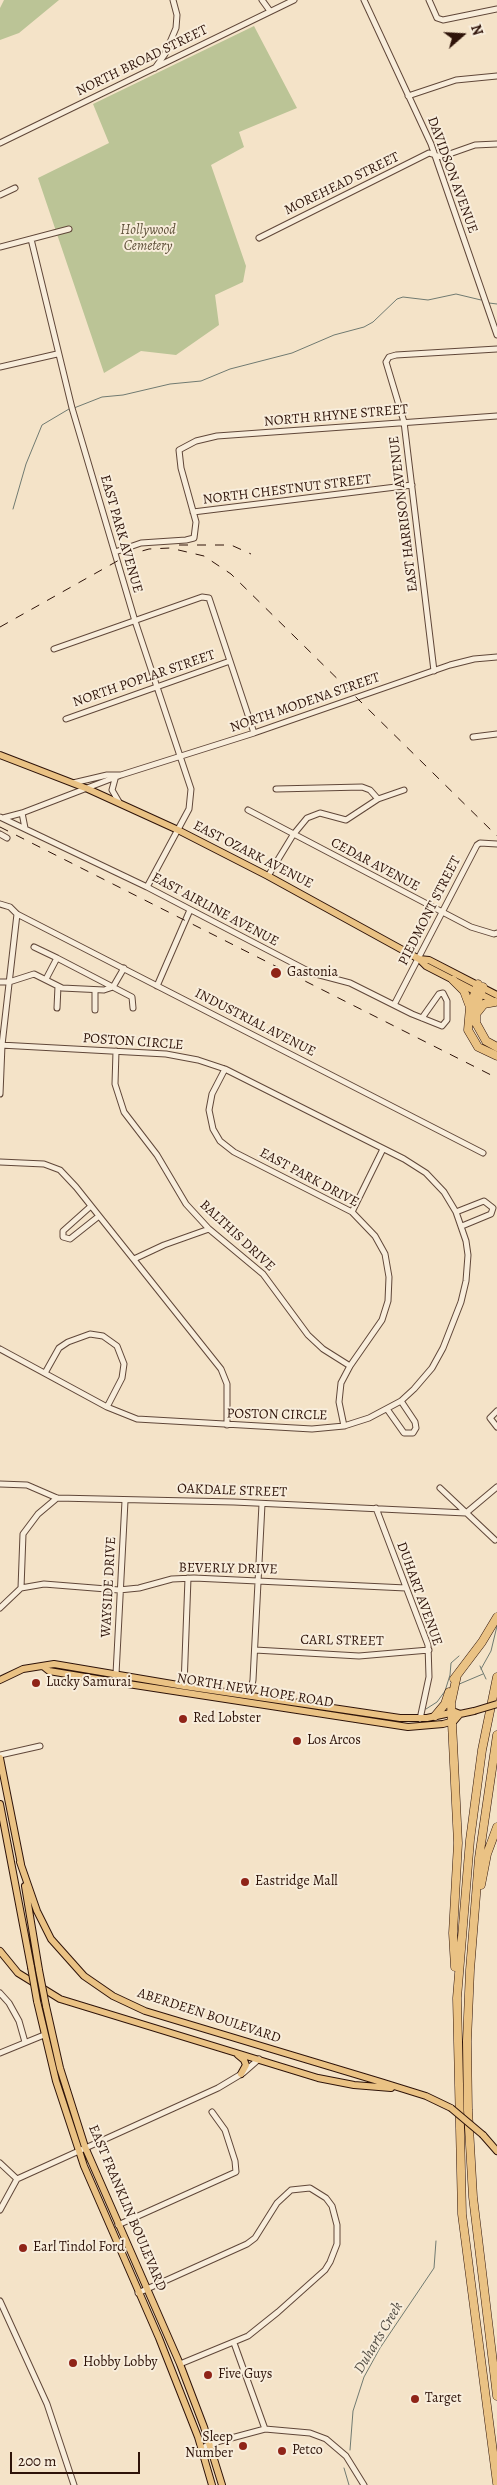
<!DOCTYPE html>
<html>
<head>
<meta charset="utf-8">
<style>
  body { margin:0 }
  #map { position:relative; width:497px; height:2485px; overflow:hidden; background:#f4e3c8; font-family:Alegreya,serif }
  canvas { display:block }
  .north { position:absolute; left:437px; top:10px; width:50px; height:50px; -webkit-text-stroke:4px #f8eddb; paint-order:stroke; rotate:71deg; font-size:14px; font-weight:700; line-height:20px; text-align:center; color:#2e1309 }
  .north::after { content:''; display:block; margin:auto; width:18px; height:22px; background:#2e1309; clip-path:polygon(50% 0,100% 100%,50% 72%,0 100%) }
  .scale { position:absolute; left:10px; top:2452px; width:130px; height:22px; box-sizing:border-box; border:2px solid #2e1309; border-top:0; padding-left:6px; font-size:15px; line-height:18px; white-space:nowrap; color:#2e1309; -webkit-text-stroke:4px #f8eddb; paint-order:stroke }
</style>
</head>
<body>
<div id="map">
<canvas width="497" height="2485"></canvas>
<div class="north">N</div>
<div class="scale">200 m</div>
</div>
<script>
const g = document.querySelector('canvas').getContext('2d');
g.lineJoin = 'round';
function fill(path, color) { g.fillStyle = color; g.fill(path, 'evenodd'); }
const poly = rows => new Path2D(rows.map(r => 'M' + r).join(''));
function stroke(path, color, width, dash) { g.strokeStyle = color; g.lineWidth = width; g.lineCap = dash ? 'butt' : 'round'; g.setLineDash(dash || []); g.stroke(path); }
function drawText(font, color, halo, rows, align = 'center') {
  g.font = font + ' Alegreya,serif'; g.lineWidth = 4; g.setLineDash([]); g.textBaseline = 'middle'; g.strokeStyle = halo; g.fillStyle = color; for (const [text, x, y, turn = 0] of rows) {
    g.save(); g.translate(x, y); g.rotate((+turn || 0) * Math.PI / 180); g.textAlign = isNaN(turn) ? turn : align; if (halo) g.strokeText(text, 0, 0); g.fillText(text, 0, 0); g.restore();
  }
}
fill(poly([
  [4,0,59,0,19,33,0,40,0,8],
  [254,26,297,108,239,132,244,147,211,165,246,266,243,282,215,295,219,325,176,355,141,351,104,373,38,178,109,143,93,104]
]), '#bbc496');
stroke(poly([
  [489,303,497,304],
  [74,408,102,397,123,395,170,384,201,381,230,369,292,353,334,335,364,327,373,322,397,299,403,297,428,300,456,294,481,300],
  [13,509,26,464,42,425,69,409],
  [480,1666,486,1679],
  [481,1669,491,1651,497,1626],
  [457,1685,483,1674],
  [426,1709,437,1702,445,1691,450,1675,451,1663,459,1656],
  [350,2450,353,2411,364,2377,380,2348,434,2268,436,2241],
  [344,2468,349,2485]
]), '#707a71', 1);
const minor = poly([
  [262,0,270,11],
  [364,0,431,144,497,335],
  [429,0,437,18,443,20,497,9],
  [155,68,165,54,176,28,177,15,173,0],
  [408,96,456,80,497,76],
  [0,143,294,0],
  [0,195,15,188],
  [259,238,429,153,441,157,475,145,497,144],
  [31,239,72,408,135,621,191,789,189,809,147,887],
  [0,247,69,229],
  [0,367,57,354],
  [193,512,412,485],
  [115,552,141,543,186,540,194,538,196,522,181,468,179,450,196,441,217,436,497,416],
  [54,649,202,597,209,598,254,733],
  [434,671,404,422,386,362,389,357,396,355,497,349],
  [66,719,230,661],
  [473,737,497,734],
  [115,779,112,790,119,802],
  [73,783,107,775,121,775],
  [276,789,362,787,370,790,378,799],
  [248,810,471,927,494,934,497,933],
  [22,813,25,828],
  [0,817,147,887,312,973,350,983,412,1014,442,1026,447,1020,447,1001,443,993,439,994,422,1018],
  [3,818,22,813,121,775,254,733,450,665,474,659,497,657],
  [0,834,7,838],
  [268,876,293,835,307,818,320,813,346,820,378,799,404,790],
  [0,904,10,907,17,914,483,1153],
  [34,947,57,958,46,979],
  [57,958,132,997,133,1008],
  [0,982,9,982,34,974,62,988,104,990,113,987,124,968],
  [157,986,190,910],
  [394,1005,477,845,480,843,497,844],
  [57,1008,58,986],
  [95,1010,95,991],
  [0,1045,166,1054,198,1060,225,1069,404,1159,426,1173,444,1192,456,1212,466,1241,468,1255,466,1281,461,1302,443,1348,432,1368,414,1389,401,1401,369,1418,344,1426,312,1429,137,1419,107,1407,0,1349],
  [116,1051,115,1084,124,1112,157,1155,186,1204,209,1229,263,1274,308,1335,323,1349,350,1366],
  [225,1069,212,1094,209,1110,213,1129,220,1141,234,1152,352,1212,375,1236,385,1254,389,1277,388,1301,382,1320,350,1366,341,1383,339,1402,344,1426],
  [0,1094,2,1045,17,914],
  [0,1162,44,1164,60,1170,76,1187,221,1369,227,1384,227,1425],
  [91,1206,63,1231,63,1237,70,1239,99,1216],
  [352,1212,383,1149],
  [456,1212,484,1201,493,1208,491,1214,462,1226],
  [134,1259,164,1245,209,1229],
  [45,1373,59,1348,68,1342,90,1334,103,1336,117,1346,124,1364,122,1378,107,1407],
  [387,1409,404,1433,413,1433,416,1428,415,1422,401,1401],
  [497,1411,490,1418,497,1427],
  [0,1484,27,1485,57,1498,234,1502,466,1513,497,1487],
  [440,1488,495,1540],
  [376,1508,428,1645,429,1677,420,1719],
  [21,1588,23,1534,38,1514,57,1498],
  [0,1608,21,1588,44,1584,119,1590,139,1588,172,1579,194,1578,406,1588],
  [255,1650,359,1656,429,1650],
  [116,1674,125,1501],
  [184,1686,188,1578],
  [250,1695,253,1680,262,1504],
  [0,1755,40,1746],
  [0,1993,9,2003,19,2021,25,2042],
  [0,2053,44,2035],
  [0,2163,17,2179],
  [17,2179,218,2088,243,2073,259,2059],
  [0,2210,17,2179],
  [118,2225,236,2172,235,2161,225,2130,212,2112],
  [138,2293,247,2244,255,2238,277,2203,291,2190,310,2188,326,2198,332,2206,337,2225,337,2244,330,2262,325,2270,278,2312,248,2336,180,2364],
  [0,2301,47,2404,74,2485],
  [234,2343,265,2429],
  [201,2449,209,2444,265,2429,310,2433,326,2439,346,2456,364,2485]
]);
const major = poly([
  [0,755,88,789,178,830,268,876,419,959,426,966,496,1002],
  [419,959,429,960,497,995],
  [44,1667,49,1671,115,1682,408,1727,443,1724,454,1721,460,1714,474,1711],
  [0,1680,23,1669,54,1664,184,1686,400,1718,427,1718,455,1712,460,1714],
  [0,1758,21,1864],
  [0,1804,31,1967],
  [20,1862,37,1911,51,1939,84,1976,113,1996,145,2011,381,2082,426,2096,451,2108],
  [25,1886,39,1970],
  [0,1951,18,1973,60,1999,318,2078,354,2085,391,2088],
  [37,2001,56,2081,84,2166,159,2338,198,2437,212,2485],
  [46,2006,60,2068,85,2147,180,2364,204,2427,222,2485],
  [238,2055,244,2060,246,2065,241,2074],
  [483,2135,497,2151]
]);
const highway = poly([
  [453,980,464,991,470,1007],
  [478,984,470,1007,468,1030,478,1047,497,1056],
  [483,987,476,1005,476,1023,486,1041,497,1047],
  [476,1014,484,1004,495,1002],
  [497,1677,482,1750,470,1840,457,1998,462,2214,497,2483],
  [454,1679,482,1642,497,1617],
  [435,1716,445,1704,449,1692],
  [497,1735,479,1858,470,1970,467,2041,468,2110,473,2197,497,2396],
  [481,1885,487,1854,497,1827],
  [455,1967,453,1933,458,1843,451,1703,457,1675]
]);
stroke(minor, '#604739', 7);
stroke(major, '#2e1309', 8);
stroke(highway, '#2e1309', 9);
stroke(minor, '#f8eddb', 5);
stroke(major, '#eac284', 6);
stroke(highway, '#eac284', 8);
stroke(poly([
  [179,545,231,545,251,554],
  [0,627,128,555,149,549,170,548,204,556,231,574,497,836],
  [0,827,497,1078]
]), '#2e1309', 1, [9, 9]);
const majorBridge = poly([
  [474,1711,497,1704],
  [31,1967,37,2001],
  [39,1970,46,2006],
  [451,2108,483,2135]
]);
stroke(majorBridge, '#2e1309', 8, []);
stroke(majorBridge, '#eac284', 6);
for (const [x, y, r, color] of [
  [276,973,6,"#8f2418"],
  [36,1683,5,"#8f2418"],
  [183,1719,5,"#8f2418"],
  [297,1741,5,"#8f2418"],
  [245,1882,5,"#8f2418"],
  [23,2248,5,"#8f2418"],
  [73,2363,5,"#8f2418"],
  [208,2375,5,"#8f2418"],
  [415,2399,5,"#8f2418"],
  [243,2446,5,"#8f2418"],
  [282,2451,5,"#8f2418"]
]) { const dot = new Path2D(); dot.arc(x, y, r, 0, 2 * Math.PI); g.fillStyle = color; g.fill(dot); stroke(dot, '#f8eddb', 2); }
drawText('14px', '#2e1309', '#f8eddb', [
  ["NORTH BROAD STREET",142,61,-26],
  ["DAVIDSON AVENUE",452,175,70],
  ["MOREHEAD STREET",342,184,-26],
  ["NORTH RHYNE STREET",336,416,-5],
  ["NORTH CHESTNUT STREET",287,490,-7],
  ["EAST HARRISON AVENUE",404,514,-97],
  ["EAST PARK AVENUE",121,534,74],
  ["NORTH POPLAR STREET",144,679,-19],
  ["NORTH MODENA STREET",305,703,-19],
  ["EAST OZARK AVENUE",253,855,27],
  ["CEDAR AVENUE",375,865,28],
  ["EAST AIRLINE AVENUE",215,910,28],
  ["PIEDMONT STREET",430,911,-63],
  ["INDUSTRIAL AVENUE",255,1023,27],
  ["POSTON CIRCLE",133,1042,4],
  ["EAST PARK DRIVE",309,1178,28],
  ["BALTHIS DRIVE",237,1236,43],
  ["POSTON CIRCLE",277,1415,1],
  ["OAKDALE STREET",232,1491,2],
  ["BEVERLY DRIVE",228,1569,1],
  ["WAYSIDE DRIVE",109,1587,-87],
  ["DUHART AVENUE",419,1594,70],
  ["CARL STREET",342,1641,1],
  ["NORTH NEW HOPE ROAD",255,1691,9],
  ["ABERDEEN BOULEVARD",209,2016,18],
  ["EAST FRANKLIN BOULEVARD",127,2208,67]
]);
drawText('italic 14px', '#5f513a', '#f8eddb', [
  ["Hollywood",148,231],
  ["Cemetery",148,247]
]);
drawText('14px', '#2e1309', '#f8eddb', [
  ["Gastonia",287,973],
  ["Lucky Samurai",46,1683],
  ["Red Lobster",193,1719],
  ["Los Arcos",307,1741],
  ["Eastridge Mall",255,1882],
  ["Earl Tindol Ford",33,2248],
  ["Hobby Lobby",83,2363],
  ["Five Guys",218,2375],
  ["Target",425,2399],
  ["Sleep",233,2438,"right"],
  ["Number",233,2454,"right"],
  ["Petco",292,2451]
], 'left');
drawText('italic 15px', '#544f46', '#f8eddb', [
  ["Duharts Creek",379,2338,-59]
]);
</script>
</body>
</html>
